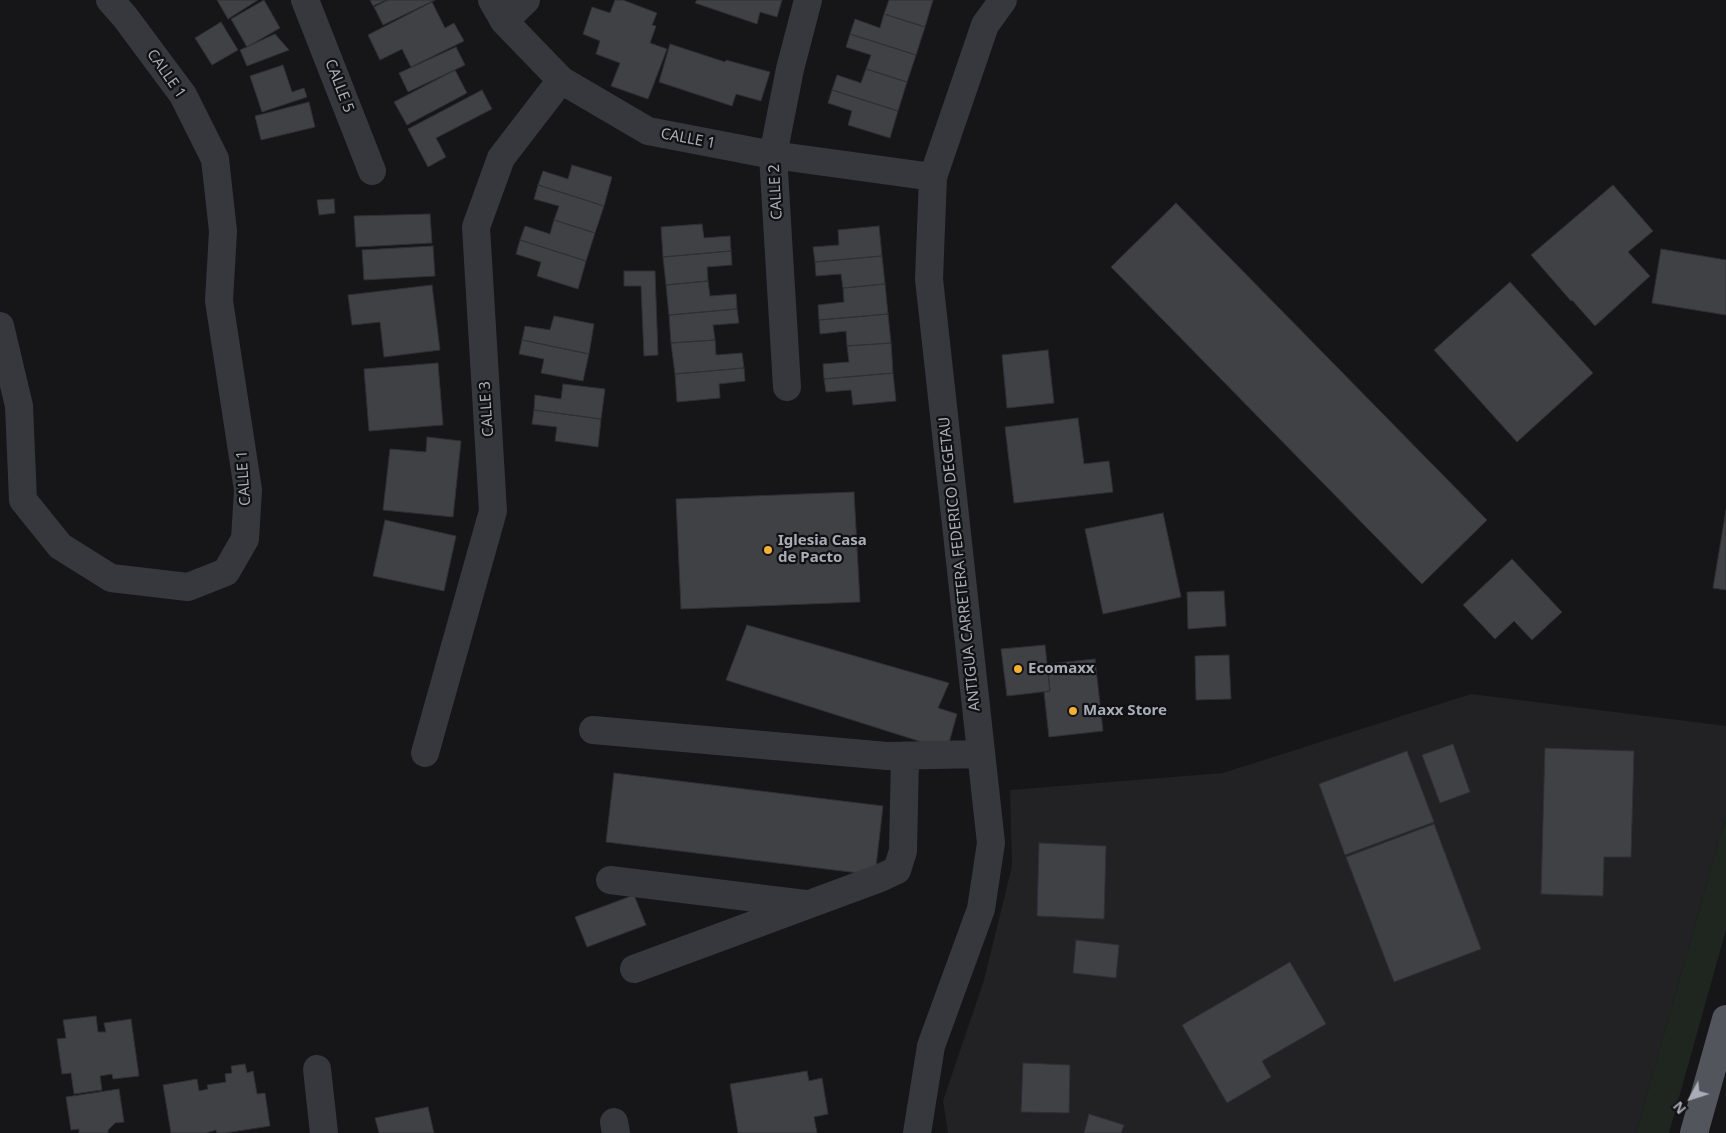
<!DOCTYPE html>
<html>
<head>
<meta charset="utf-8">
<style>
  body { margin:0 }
  #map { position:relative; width:1726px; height:1133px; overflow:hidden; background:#161618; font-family:"Noto Sans",sans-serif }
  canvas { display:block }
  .north { position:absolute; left:1666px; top:1073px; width:50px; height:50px; -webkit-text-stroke:4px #111113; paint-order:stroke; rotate:230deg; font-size:14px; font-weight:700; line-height:20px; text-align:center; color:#a8adb8 }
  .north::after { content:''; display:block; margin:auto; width:18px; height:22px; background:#a8adb8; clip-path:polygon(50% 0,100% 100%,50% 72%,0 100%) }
</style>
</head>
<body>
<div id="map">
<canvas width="1726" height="1133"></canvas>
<div class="north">N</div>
</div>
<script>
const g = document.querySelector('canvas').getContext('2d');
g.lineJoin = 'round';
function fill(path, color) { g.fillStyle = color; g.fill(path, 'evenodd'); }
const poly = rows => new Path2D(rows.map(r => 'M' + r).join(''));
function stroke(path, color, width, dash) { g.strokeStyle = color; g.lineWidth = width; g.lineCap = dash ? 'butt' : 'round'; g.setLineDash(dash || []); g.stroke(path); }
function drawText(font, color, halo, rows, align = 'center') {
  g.font = font + ' "Noto Sans",sans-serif'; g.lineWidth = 4.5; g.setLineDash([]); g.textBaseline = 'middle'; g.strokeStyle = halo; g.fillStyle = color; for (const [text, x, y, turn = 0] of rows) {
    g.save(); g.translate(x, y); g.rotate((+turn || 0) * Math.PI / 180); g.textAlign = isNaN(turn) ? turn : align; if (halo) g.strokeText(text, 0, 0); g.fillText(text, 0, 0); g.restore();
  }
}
fill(poly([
  [1471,694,1726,726,1726,815,1636,1133,948,1133,943,1101,984,980,1012,866,1010,790,1223,773]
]), '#222225');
fill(poly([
  [1726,815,1726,930,1669,1133,1636,1133]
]), '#1e261f');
const building = poly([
  [217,0,258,0,228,19,217,0],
  [264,0,280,28,247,47,231,19,264,0],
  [370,0,386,0,373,6,370,0],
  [388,0,435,0,383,25,374,7,388,0],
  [615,0,623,0,657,13,652,25,656,26,650,43,667,49,648,99,611,86,620,63,596,54,600,41,583,34,592,7,610,13,615,0],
  [697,0,782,0,777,17,760,12,757,24,695,3,697,0],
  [889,0,933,0,925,27,884,14,889,0],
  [432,2,445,28,454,23,464,41,411,67,402,49,380,60,368,35,432,2],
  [884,14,925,27,916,55,850,34,855,19,880,28,884,14],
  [221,22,238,50,212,65,195,38,221,22],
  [275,34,289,50,247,66,240,50,275,34],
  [850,34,916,55,907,82,866,69,871,55,846,47,850,34],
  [670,44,725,62,726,60,770,72,761,101,736,94,732,106,659,82,670,44],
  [456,47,465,65,408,92,399,73,456,47],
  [283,65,292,92,304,88,307,97,262,112,250,76,283,65],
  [866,69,907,82,898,111,832,90,837,75,861,83,866,69],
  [455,70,467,93,407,125,394,102,455,70],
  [482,90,492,109,436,138,446,157,428,167,408,129,482,90],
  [832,90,898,111,890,138,848,125,852,111,828,103,832,90],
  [309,102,315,127,261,140,255,116,309,102],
  [572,165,612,177,604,206,538,185,543,171,568,179,572,165],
  [538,185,604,206,595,233,554,220,559,206,534,199,538,185],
  [1613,185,1653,231,1628,252,1650,276,1595,326,1572,300,1571,301,1531,255,1613,185],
  [334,199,335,213,319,215,317,200,334,199],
  [1176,203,1487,520,1422,584,1111,267,1176,203],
  [430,214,432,243,356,247,354,216,430,214],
  [554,220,595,233,586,261,520,240,525,226,550,234,554,220],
  [702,224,704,238,730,236,731,251,663,257,661,227,702,224],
  [879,226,882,256,815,262,813,247,839,245,838,230,879,226],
  [520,240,586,261,578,289,537,276,541,262,516,254,520,240],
  [433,246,435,276,364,280,362,250,433,246],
  [1661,249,1726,260,1726,315,1652,303,1661,249],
  [731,251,732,265,707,267,708,281,666,285,663,257,731,251],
  [882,256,885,284,843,288,841,274,816,276,815,262,882,256],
  [624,271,655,271,658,355,644,356,641,286,624,286,624,271],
  [708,281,710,296,736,294,737,309,669,315,666,285,708,281],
  [1510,282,1593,373,1517,442,1434,350,1510,282],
  [885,284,888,314,819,320,818,305,844,302,843,288,885,284],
  [432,285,440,350,384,357,380,322,352,325,348,295,432,285],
  [737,309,739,323,713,325,715,340,671,343,669,315,737,309],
  [888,314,891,343,847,346,846,331,820,334,819,320,888,314],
  [554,316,594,324,589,354,522,340,525,326,550,330,554,316],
  [522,340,589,354,583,381,541,373,544,359,519,354,522,340],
  [715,340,716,355,742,353,744,368,675,374,671,343,715,340],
  [891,343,893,373,824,379,823,364,849,362,847,346,891,343],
  [1048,350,1054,403,1007,408,1002,355,1048,350],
  [438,363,443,425,369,431,364,369,438,363],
  [744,368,745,381,719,384,720,398,677,402,675,374,744,368],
  [893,373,896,401,853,405,851,390,826,392,824,379,893,373],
  [563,384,605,389,601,419,534,410,535,395,561,399,563,384],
  [534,410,601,419,598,447,555,441,557,427,532,424,534,410],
  [1078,418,1084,464,1109,461,1113,492,1014,503,1005,427,1078,418],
  [427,437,461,441,453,517,383,510,390,449,426,452,427,437],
  [854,492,860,602,681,609,676,499,854,492],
  [1726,510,1726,590,1713,588,1726,510],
  [1163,513,1181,597,1103,614,1085,529,1163,513],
  [385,520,456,536,444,591,373,576,385,520],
  [1512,559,1562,612,1532,640,1514,621,1495,639,1463,605,1512,559],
  [1224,591,1226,626,1188,629,1187,592,1224,591],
  [747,625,949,683,938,708,957,714,947,750,726,680,747,625],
  [1045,645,1050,691,1007,696,1001,649,1045,645],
  [1229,655,1231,699,1196,700,1195,656,1229,655],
  [1095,659,1103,731,1049,737,1044,692,1050,691,1047,664,1095,659],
  [1453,744,1470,792,1440,803,1422,755,1453,744],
  [1545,748,1634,751,1631,857,1604,857,1603,896,1541,894,1545,748],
  [1407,751,1434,822,1345,855,1319,784,1407,751],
  [614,773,883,806,875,875,606,842,614,773],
  [1434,824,1481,949,1394,982,1346,857,1434,824],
  [1039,843,1106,846,1104,919,1037,916,1039,843],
  [634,895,646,925,587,947,575,917,634,895],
  [1076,940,1119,945,1116,978,1073,973,1076,940],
  [1290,962,1326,1024,1262,1061,1271,1077,1227,1103,1182,1025,1290,962],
  [96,1016,98,1032,106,1032,104,1023,131,1019,139,1076,113,1079,112,1074,100,1076,102,1090,74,1094,71,1073,62,1074,57,1039,66,1038,63,1020,96,1016],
  [1023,1063,1070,1065,1069,1113,1021,1112,1023,1063],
  [245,1064,247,1073,253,1071,257,1094,265,1093,270,1126,225,1133,217,1133,216,1130,206,1133,171,1133,163,1085,197,1079,199,1091,208,1089,207,1085,226,1082,225,1074,232,1073,231,1066,245,1064],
  [807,1071,809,1081,822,1078,828,1114,814,1117,817,1133,738,1133,730,1084,807,1071],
  [119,1089,124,1122,115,1123,108,1130,108,1133,79,1133,79,1129,71,1130,66,1097,119,1089],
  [428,1107,434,1133,379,1133,375,1118,428,1107],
  [1089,1114,1124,1125,1121,1133,1084,1133,1089,1114]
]);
fill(building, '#404145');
stroke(building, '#303034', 1);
stroke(poly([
  [305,0,372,171],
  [492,0,504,21,561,80,648,131,773,155,933,177],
  [504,21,526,0],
  [0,326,19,406,23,500,60,546,111,578,188,587,226,572,245,539,248,490,219,301,223,231,215,159,183,95,125,17,110,0],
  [787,387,773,155,790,69,808,0],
  [593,730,887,756,981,754],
  [425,753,493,511,476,227,501,158,561,80],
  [610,880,805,904],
  [634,969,880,878,897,870,903,851,905,756],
  [317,1069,324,1133],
  [614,1122,616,1133],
  [917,1133,931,1046,981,909,991,843,929,279,933,177,985,25,1003,0]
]), '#37383d', 28);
stroke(poly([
  [1694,1133,1726,1019]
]), '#53555c', 28);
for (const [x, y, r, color] of [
  [768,550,5,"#f2b134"],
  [1018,669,5,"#f2b134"],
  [1073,711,5,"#f2b134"]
]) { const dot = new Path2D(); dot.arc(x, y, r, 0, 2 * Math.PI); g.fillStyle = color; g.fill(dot); stroke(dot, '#111113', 2); }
drawText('15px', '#a8adb8', '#111113', [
  ["CALLE 1",166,74,55],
  ["CALLE 5",339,86,69],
  ["CALLE 1",688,139,11],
  ["CALLE 2",776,192,-93],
  ["CALLE 3",487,409,-94],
  ["CALLE 1",244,478,-94],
  ["ANTIGUA CARRETERA FEDERICO DEGETAU",960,564,-96]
]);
drawText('bold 15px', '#a8adb8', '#111113', [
  ["Iglesia Casa",778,541],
  ["de Pacto",778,558],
  ["Ecomaxx",1028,669],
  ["Maxx Store",1083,711]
], 'left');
</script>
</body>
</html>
